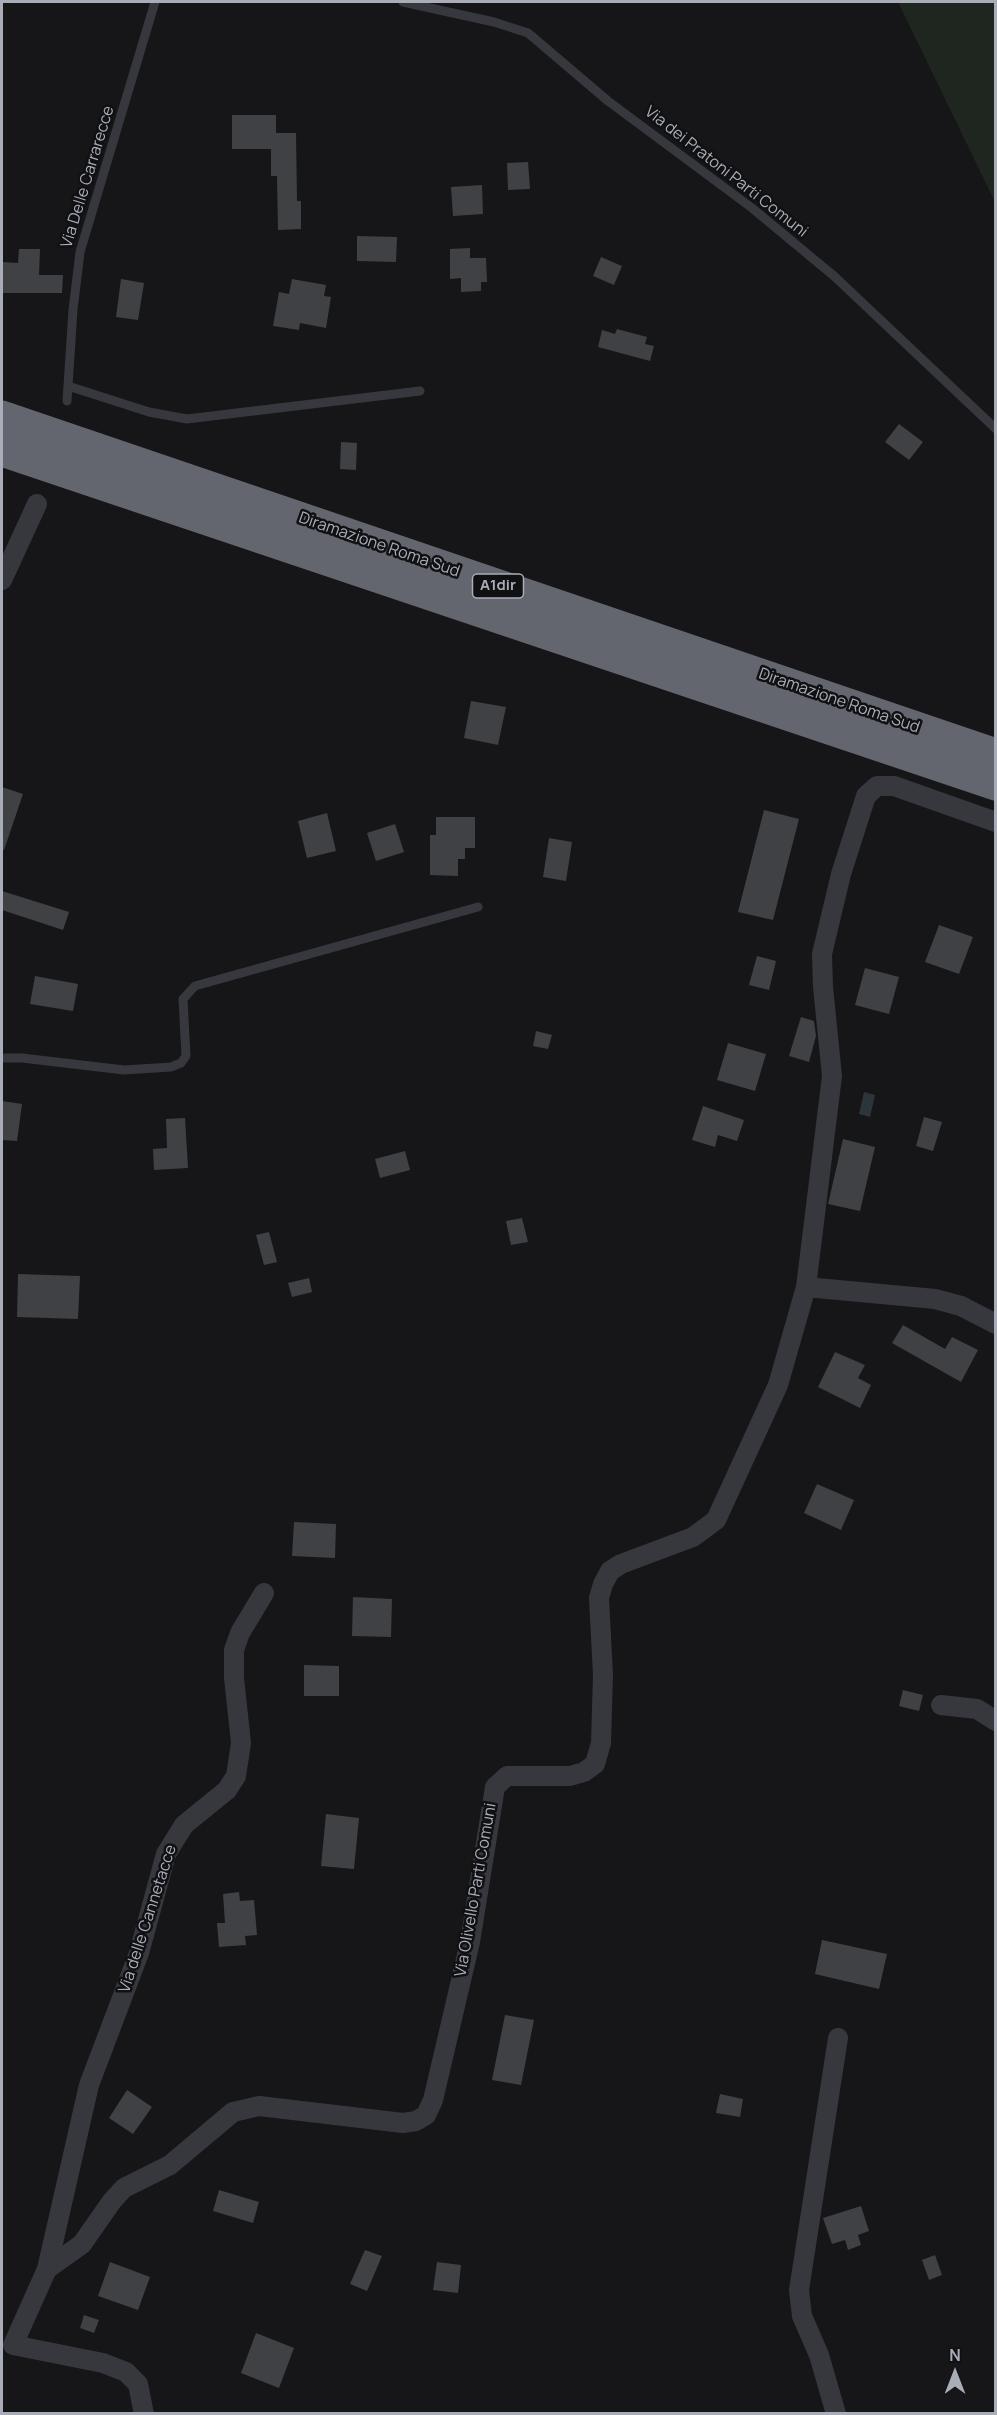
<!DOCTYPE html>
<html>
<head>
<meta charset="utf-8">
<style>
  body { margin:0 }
  #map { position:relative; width:997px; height:2415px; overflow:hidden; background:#161618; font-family:Manrope,sans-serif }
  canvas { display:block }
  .frame { position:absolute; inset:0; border:3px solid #a8adb8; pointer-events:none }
  .north { position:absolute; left:925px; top:2343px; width:60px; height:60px; -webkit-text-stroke:4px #111113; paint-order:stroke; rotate:0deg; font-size:16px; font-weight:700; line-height:24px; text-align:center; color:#a8adb8 }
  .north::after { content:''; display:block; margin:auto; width:21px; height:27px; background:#a8adb8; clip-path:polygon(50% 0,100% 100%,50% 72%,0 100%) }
</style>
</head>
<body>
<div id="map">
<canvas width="997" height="2415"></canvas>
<div class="frame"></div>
<div class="north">N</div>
</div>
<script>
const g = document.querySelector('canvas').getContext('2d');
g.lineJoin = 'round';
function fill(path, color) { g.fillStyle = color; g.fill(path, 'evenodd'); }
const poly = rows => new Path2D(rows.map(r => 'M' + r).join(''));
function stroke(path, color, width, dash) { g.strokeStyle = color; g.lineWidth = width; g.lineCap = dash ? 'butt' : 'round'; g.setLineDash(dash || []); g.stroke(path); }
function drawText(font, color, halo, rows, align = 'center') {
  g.font = font + ' Manrope,sans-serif'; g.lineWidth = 5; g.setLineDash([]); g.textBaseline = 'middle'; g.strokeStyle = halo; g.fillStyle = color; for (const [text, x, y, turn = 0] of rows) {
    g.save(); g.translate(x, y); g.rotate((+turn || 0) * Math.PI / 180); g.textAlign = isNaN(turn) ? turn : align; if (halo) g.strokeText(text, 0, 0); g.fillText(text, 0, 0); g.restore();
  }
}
fill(poly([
  [898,2,995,2,995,202]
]), '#1e261f');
fill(poly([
  [864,1092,875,1095,870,1117,859,1114]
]), '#2c353c');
fill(poly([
  [232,115,276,115,276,133,296,133,297,201,301,201,301,229,278,230,277,176,271,176,271,149,232,149],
  [528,162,530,189,508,190,507,163],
  [482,185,483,214,453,216,451,187],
  [357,236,397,237,396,262,357,261],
  [470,248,470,258,486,258,487,282,481,282,481,291,461,292,461,278,450,279,450,249],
  [19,249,40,249,39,275,63,275,62,293,2,293,2,262,18,263],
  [601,257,622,266,614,285,593,276],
  [121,279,144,283,138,320,116,317],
  [292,279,326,285,324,296,331,297,326,328,300,323,299,330,273,326,279,292,289,294],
  [617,329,647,337,645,344,654,346,650,361,598,347,602,330,615,334],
  [899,424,923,442,909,460,885,442],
  [341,442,357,443,356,470,340,469],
  [471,701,506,707,498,745,464,738],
  [2,787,23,794,4,850,2,850],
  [764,810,799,819,773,920,738,912],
  [327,813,336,851,307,858,298,821],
  [436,817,475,817,475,848,465,848,465,859,458,859,458,876,430,875,430,835,436,835],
  [395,824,404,852,376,861,367,833],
  [549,838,572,842,566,881,543,877],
  [2,891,69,912,63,930,2,910],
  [939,925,973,937,959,974,925,962],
  [757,956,776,961,769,990,749,985],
  [865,968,899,977,889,1014,855,1005],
  [35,976,78,984,73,1011,30,1004],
  [801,1017,814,1021,816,1036,809,1062,789,1056],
  [536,1031,552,1035,548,1049,533,1046],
  [728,1043,766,1054,755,1091,717,1080],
  [2,1101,22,1104,17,1141,2,1140],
  [703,1106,744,1120,737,1141,718,1135,715,1147,692,1140],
  [924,1117,942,1122,933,1151,916,1146],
  [185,1118,188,1168,154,1170,153,1149,167,1148,166,1119],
  [843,1139,875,1147,860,1211,828,1204],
  [405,1151,410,1170,380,1178,375,1159],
  [522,1218,528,1242,511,1245,506,1221],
  [269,1232,277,1262,264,1265,256,1235],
  [18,1274,80,1276,78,1319,17,1317],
  [309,1278,312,1292,292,1297,288,1283],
  [903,1325,945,1349,952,1337,978,1350,961,1382,892,1343],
  [835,1352,865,1365,858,1378,871,1385,860,1408,818,1387],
  [817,1484,854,1500,841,1530,804,1513],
  [294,1522,336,1524,335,1558,292,1556],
  [353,1597,392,1599,391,1637,352,1636],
  [304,1665,339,1666,339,1696,304,1696],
  [903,1690,923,1695,919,1711,899,1706],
  [326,1814,359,1818,354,1869,321,1866],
  [239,1892,240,1901,254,1900,257,1935,245,1936,246,1945,219,1947,217,1923,225,1923,223,1894],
  [822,1940,887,1954,879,1989,815,1974],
  [505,2015,534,2020,521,2085,492,2080],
  [127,2090,152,2107,133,2134,109,2118],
  [720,2094,743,2099,740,2117,716,2113],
  [219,2190,259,2202,253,2223,213,2211],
  [861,2206,869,2231,858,2235,861,2245,848,2250,845,2240,832,2244,823,2218],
  [365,2250,382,2256,367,2291,350,2284],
  [935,2255,942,2275,929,2280,922,2260],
  [110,2262,150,2277,138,2310,98,2296],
  [437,2262,461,2265,458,2293,433,2290],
  [84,2315,99,2320,94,2333,80,2328],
  [256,2333,294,2348,279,2388,241,2373]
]), '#404145');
stroke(poly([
  [403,2,494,22,528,33,608,101,752,208,834,276,996,429],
  [68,386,149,412,187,419,420,391],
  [67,401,73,310,80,252,155,2],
  [2,1058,22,1058,124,1070,171,1067,181,1063,186,1056,183,999,195,986,478,907]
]), '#37383d', 9);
stroke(poly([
  [2,580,37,504],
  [806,1287,832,1076,823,987,822,954,841,874,866,796,877,786,894,786,996,822],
  [941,1705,977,1709,996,1721],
  [47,2269,89,2085,139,1953,166,1854,184,1825,227,1790,236,1776,241,1743,234,1678,234,1650,240,1633,264,1593],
  [144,2414,138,2384,126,2372,103,2363,13,2345,47,2269,82,2244,112,2201,124,2188,170,2165,233,2112,259,2106,403,2123,416,2121,426,2115,433,2100,470,1942,495,1787,507,1776,570,1776,584,1772,595,1764,601,1743,603,1675,599,1598,603,1584,610,1571,621,1564,693,1537,716,1520,778,1385,806,1287,935,1299,961,1306,996,1324],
  [836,2414,819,2355,802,2316,799,2290,838,2038]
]), '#37383d', 20);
stroke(poly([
  [2,417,996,755],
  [2,450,996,784]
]), '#63666e', 33);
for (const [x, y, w] of [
  [498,586,51]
]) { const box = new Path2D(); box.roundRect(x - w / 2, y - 12, w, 24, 4.5); g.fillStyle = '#111113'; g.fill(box); stroke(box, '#a8adb8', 1.5); }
drawText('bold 15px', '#a8adb8', null, [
  ["A1dir",498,586]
]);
drawText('16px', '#a8adb8', '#111113', [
  ["Via dei Pratoni Parti Comuni",726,172,38],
  ["Via Delle Carrarecce",88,177,-73],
  ["Diramazione Roma Sud",379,545,19],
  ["Diramazione Roma Sud",839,701,19],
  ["Via Olivello Parti Comuni",476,1890,-80],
  ["Via delle Cannetacce",148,1919,-72]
]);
</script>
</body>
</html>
